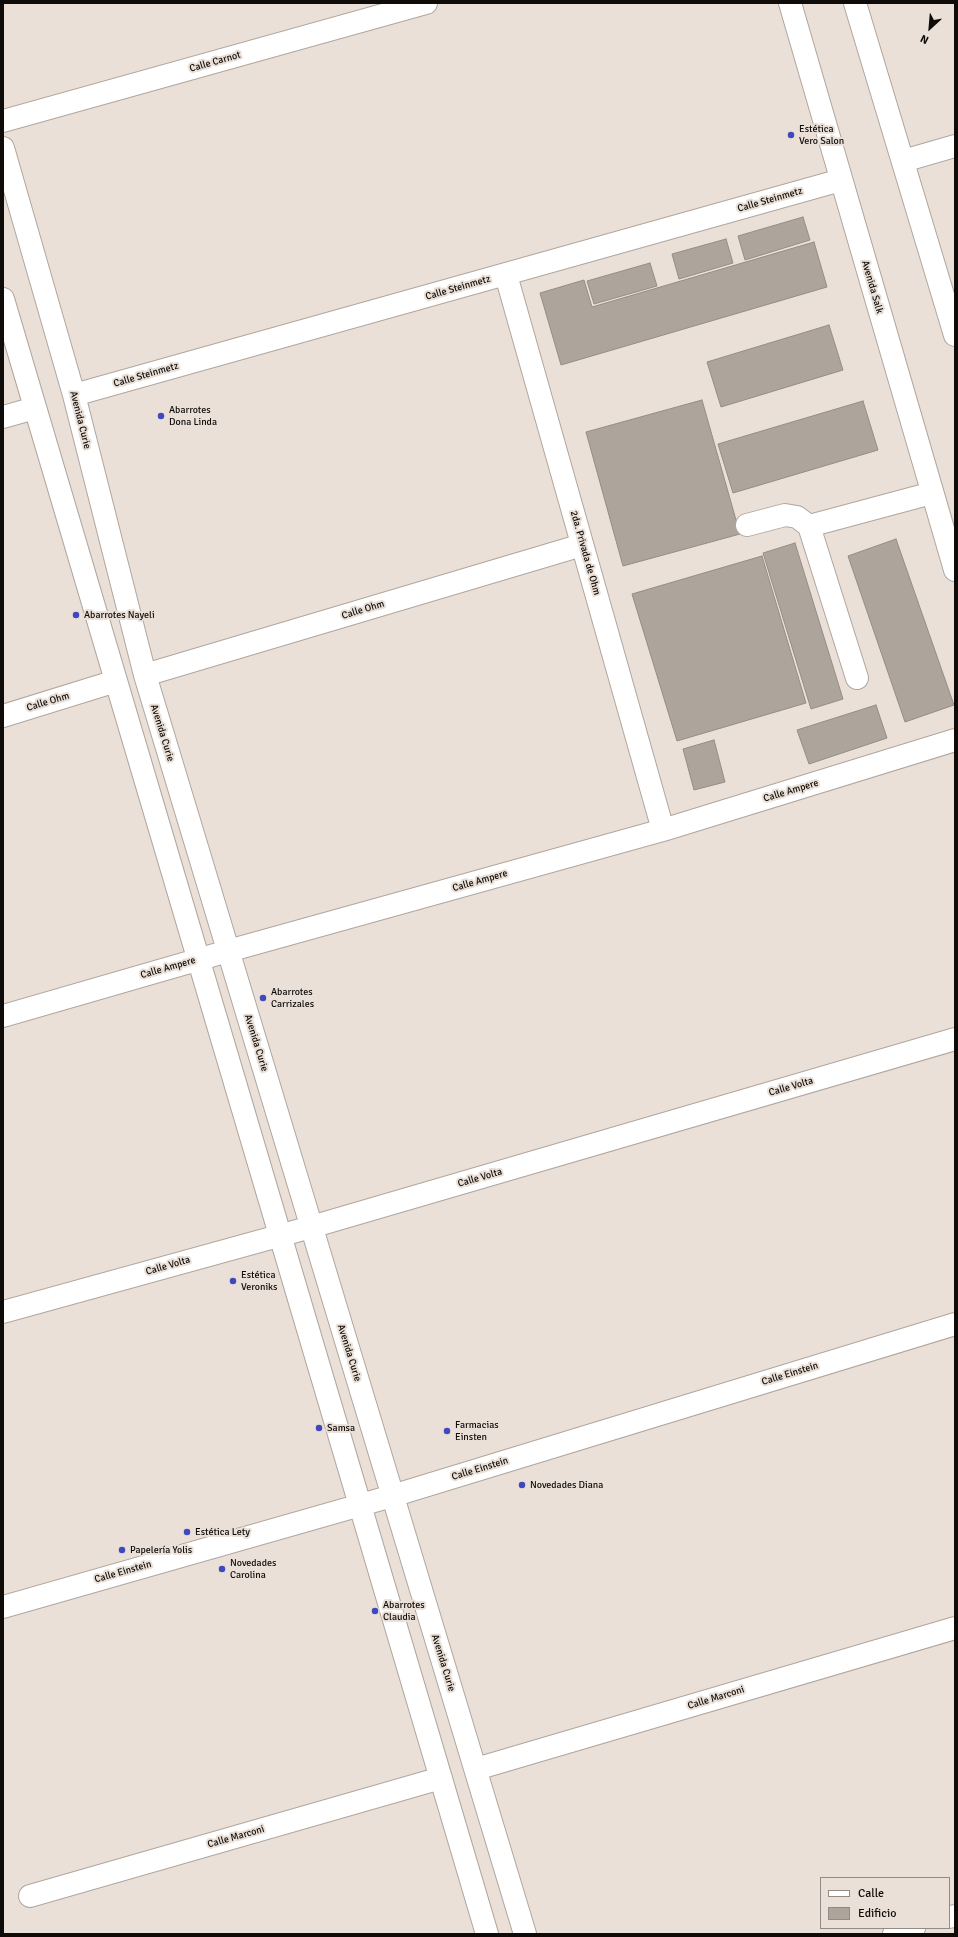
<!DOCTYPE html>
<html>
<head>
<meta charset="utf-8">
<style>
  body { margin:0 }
  #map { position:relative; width:958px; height:1937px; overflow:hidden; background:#eae0d8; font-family:Signika,sans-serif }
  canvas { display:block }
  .frame { position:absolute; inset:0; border:4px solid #0e0b08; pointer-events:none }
  .legend { position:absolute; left:820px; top:1877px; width:130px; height:52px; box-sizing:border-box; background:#eae0d8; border:1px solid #928b85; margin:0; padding:5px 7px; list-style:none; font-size:12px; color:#0e0b08 }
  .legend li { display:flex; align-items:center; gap:8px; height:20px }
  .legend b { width:20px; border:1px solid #928b85 }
  .north { position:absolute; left:910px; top:8px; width:40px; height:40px; -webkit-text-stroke:3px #eae0d8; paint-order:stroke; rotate:206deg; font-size:11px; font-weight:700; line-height:16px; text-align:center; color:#0e0b08 }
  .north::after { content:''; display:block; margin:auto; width:14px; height:18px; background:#0e0b08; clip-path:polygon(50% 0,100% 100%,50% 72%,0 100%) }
</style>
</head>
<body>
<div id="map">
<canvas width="958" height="1937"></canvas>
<div class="frame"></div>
<ul class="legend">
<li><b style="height:5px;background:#fff"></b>Calle</li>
<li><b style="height:11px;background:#ada49c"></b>Edificio</li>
</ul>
<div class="north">N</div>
</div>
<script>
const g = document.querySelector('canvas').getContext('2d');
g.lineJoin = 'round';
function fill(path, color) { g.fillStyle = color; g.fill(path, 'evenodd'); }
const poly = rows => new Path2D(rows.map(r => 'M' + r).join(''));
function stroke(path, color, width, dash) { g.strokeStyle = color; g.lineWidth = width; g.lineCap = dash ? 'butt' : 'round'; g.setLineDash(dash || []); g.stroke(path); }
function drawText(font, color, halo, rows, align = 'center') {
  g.font = font + ' Signika,sans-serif'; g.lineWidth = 4; g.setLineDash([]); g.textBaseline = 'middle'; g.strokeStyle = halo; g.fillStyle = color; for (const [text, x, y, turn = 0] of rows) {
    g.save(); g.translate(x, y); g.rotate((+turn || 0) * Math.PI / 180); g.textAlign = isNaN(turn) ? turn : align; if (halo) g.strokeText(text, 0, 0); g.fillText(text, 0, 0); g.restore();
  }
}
const building = poly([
  [803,217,810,240,745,260,738,236,803,217],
  [726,239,733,263,679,279,672,254,726,239],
  [814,242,827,287,561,365,540,293,584,280,592,307,814,242],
  [650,263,657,286,594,304,587,281,650,263],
  [829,325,843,370,721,407,707,362,829,325],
  [702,400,740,534,623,566,586,432,702,400],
  [863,401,878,450,733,493,718,444,863,401],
  [896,539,954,705,905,722,848,556,896,539],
  [795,543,843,699,811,709,763,553,795,543],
  [762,556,806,703,677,741,632,594,762,556],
  [876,705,887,738,809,764,797,730,876,705],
  [714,740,725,782,694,790,683,749,714,740]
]);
fill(building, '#ada49c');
stroke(building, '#958c85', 1);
const minor = poly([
  [3,121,426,3],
  [3,148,74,395,145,675,525,1934],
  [903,161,955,146],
  [506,275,663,830],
  [3,299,487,1934],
  [74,395,841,180],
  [3,417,35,408],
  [747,525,785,515,797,517,809,526,857,678],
  [809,526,932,493],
  [145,675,582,545],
  [3,716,116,681],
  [3,1016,228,951,663,830,955,740],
  [3,1312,311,1227,955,1039],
  [3,1607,392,1496,955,1324],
  [476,1769,955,1628],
  [30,1896,441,1778],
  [949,1917,955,1916],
  [894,1934,914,1928]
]);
const major = poly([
  [790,3,955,570],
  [855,3,955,335]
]);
stroke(minor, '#b0a69e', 24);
stroke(major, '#b0a69e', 24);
stroke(minor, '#fff', 22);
stroke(major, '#fff', 22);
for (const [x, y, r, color] of [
  [791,135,4,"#3f49bd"],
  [161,416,4,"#3f49bd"],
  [76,615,4,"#3f49bd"],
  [263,998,4,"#3f49bd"],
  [233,1281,4,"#3f49bd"],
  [319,1428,4,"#3f49bd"],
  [447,1431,4,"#3f49bd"],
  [522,1485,4,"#3f49bd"],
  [187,1532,4,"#3f49bd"],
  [122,1550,4,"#3f49bd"],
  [222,1569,4,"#3f49bd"],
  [375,1611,4,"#3f49bd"]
]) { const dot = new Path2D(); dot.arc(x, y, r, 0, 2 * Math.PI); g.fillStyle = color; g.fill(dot); stroke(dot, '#eae0d8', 1.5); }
drawText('10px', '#0e0b08', '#eae0d8', [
  ["Calle Carnot",215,62,-16],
  ["Calle Steinmetz",770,200,-16],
  ["Avenida Salk",872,287,74],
  ["Calle Steinmetz",458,288,-16],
  ["Calle Steinmetz",146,375,-16],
  ["Avenida Curie",80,420,76],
  ["2da. Privada de Ohm",585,553,74],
  ["Calle Ohm",363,610,-17],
  ["Calle Ohm",48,702,-17],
  ["Avenida Curie",162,733,73],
  ["Calle Ampere",791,791,-17],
  ["Calle Ampere",480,881,-16],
  ["Calle Ampere",168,968,-16],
  ["Avenida Curie",256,1043,73],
  ["Calle Volta",791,1087,-16],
  ["Calle Volta",480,1178,-16],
  ["Calle Volta",168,1266,-16],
  ["Avenida Curie",349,1353,73],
  ["Calle Einstein",790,1374,-17],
  ["Calle Einstein",480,1469,-17],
  ["Calle Einstein",123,1572,-16],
  ["Avenida Curie",443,1663,73],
  ["Calle Marconi",716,1698,-17],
  ["Calle Marconi",236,1837,-16]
]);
drawText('10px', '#0e0b08', '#eae0d8', [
  ["Estética",799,129],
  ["Vero Salon",799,141],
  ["Abarrotes",169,410],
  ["Dona Linda",169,422],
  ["Abarrotes Nayeli",84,615],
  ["Abarrotes",271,992],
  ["Carrizales",271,1004],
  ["Estética",241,1275],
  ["Veroniks",241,1287],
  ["Farmacias",455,1425],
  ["Einsten",455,1437],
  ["Samsa",327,1428],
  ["Novedades Diana",530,1485],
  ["Estética Lety",195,1532],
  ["Papelería Yolis",130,1550],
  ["Novedades",230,1563],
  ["Carolina",230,1575],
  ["Abarrotes",383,1605],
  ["Claudia",383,1617]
], 'left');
</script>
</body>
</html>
